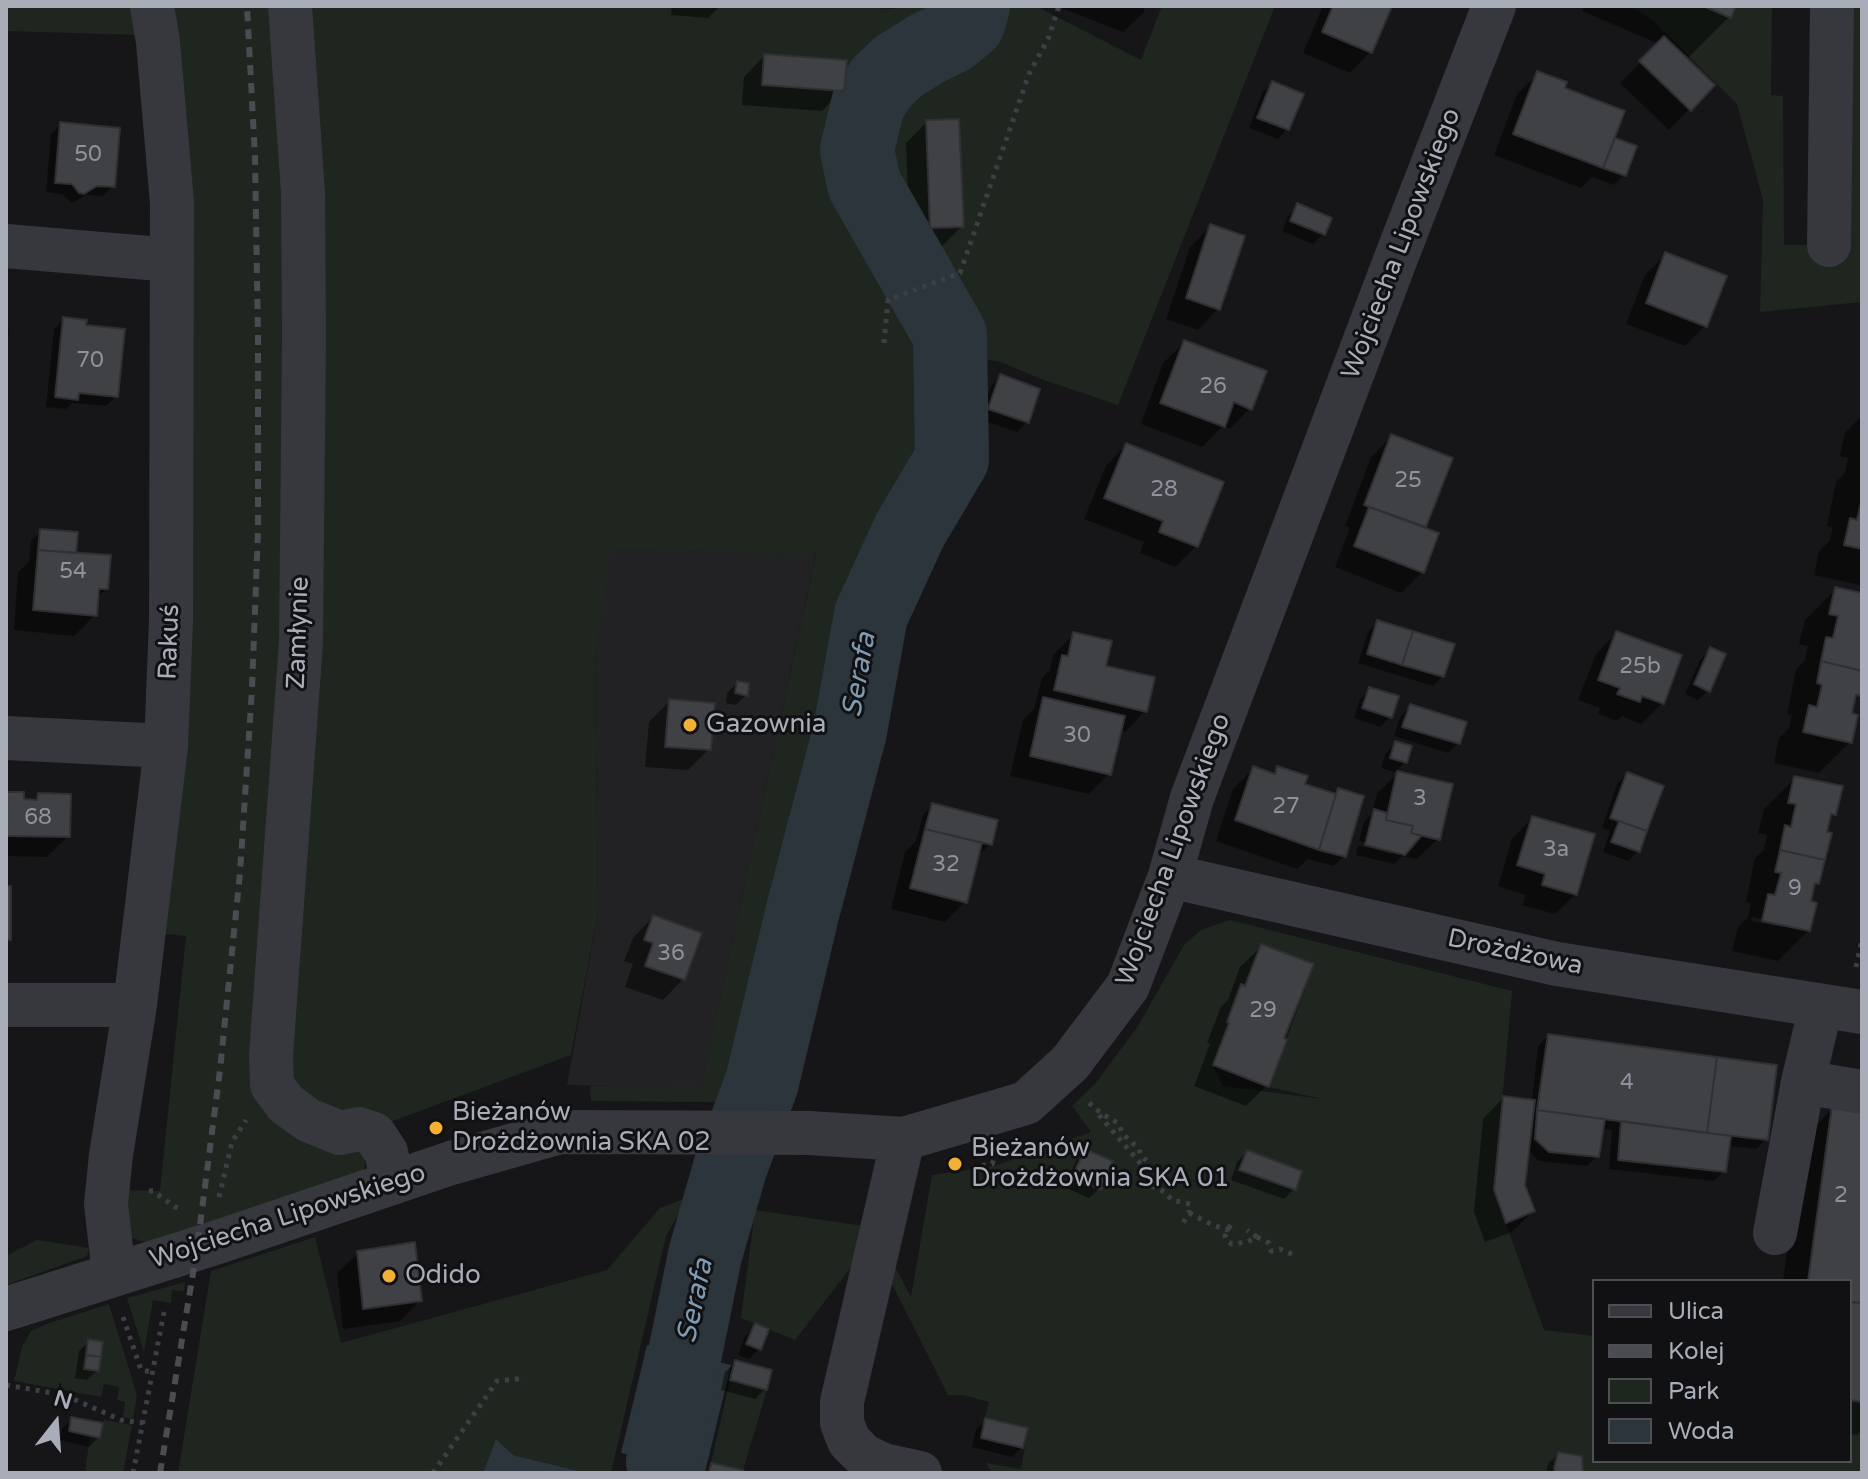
<!DOCTYPE html>
<html>
<head>
<meta charset="utf-8">
<style>
  body { margin:0 }
  #map { position:relative; width:1868px; height:1479px; overflow:hidden; background:#161618; font-family:"Varela Round",sans-serif }
  canvas { display:block }
  .frame { position:absolute; inset:0; border:8px solid #a8adb8; pointer-events:none }
  .legend { position:absolute; left:1592px; top:1279px; width:260px; height:184px; box-sizing:border-box; background:#111113; border:2px solid #4d4f55; margin:0; padding:10px 14px; list-style:none; font-size:24px; color:#a8adb8 }
  .legend li { display:flex; align-items:center; gap:16px; height:40px }
  .legend b { width:40px; border:2px solid #4d4f55 }
  .north { position:absolute; left:16px; top:1383px; width:80px; height:80px; -webkit-text-stroke:6px #111113; paint-order:stroke; rotate:17deg; font-size:22px; font-weight:700; line-height:32px; text-align:center; color:#a8adb8 }
  .north::after { content:''; display:block; margin:auto; width:28px; height:36px; background:#a8adb8; clip-path:polygon(50% 0,100% 100%,50% 72%,0 100%) }
</style>
</head>
<body>
<div id="map">
<canvas width="1868" height="1479"></canvas>
<div class="frame"></div>
<ul class="legend">
<li><b style="height:10px;background:#37383d"></b>Ulica</li>
<li><b style="height:10px;background:#4a4c52"></b>Kolej</li>
<li><b style="height:22px;background:#1e261f"></b>Park</li>
<li><b style="height:22px;background:#2c353c"></b>Woda</li>
</ul>
<div class="north">N</div>
</div>
<script>
const g = document.querySelector('canvas').getContext('2d');
g.lineJoin = 'round';
function fill(path, color) { g.fillStyle = color; g.fill(path, 'evenodd'); }
const poly = rows => new Path2D(rows.map(r => 'M' + r).join(''));
function stroke(path, color, width, dash) { g.strokeStyle = color; g.lineWidth = width; g.lineCap = dash ? 'butt' : 'round'; g.setLineDash(dash || []); g.stroke(path); }
function drawText(font, color, halo, rows, align = 'center') {
  g.font = font + ' "Varela Round",sans-serif'; g.lineWidth = 6; g.setLineDash([]); g.textBaseline = 'middle'; g.strokeStyle = halo; g.fillStyle = color; for (const [text, x, y, turn = 0] of rows) {
    g.save(); g.translate(x, y); g.rotate((+turn || 0) * Math.PI / 180); g.textAlign = isNaN(turn) ? turn : align; if (halo) g.strokeText(text, 0, 0); g.fillText(text, 0, 0); g.restore();
  }
}
fill(poly([
  [610,550,816,553,701,1088,567,1085,598,912,595,662]
]), '#222225');
fill(poly([
  [6,6,138,6,142,35,6,31],
  [165,6,847,6,890,9,914,6,1036,6,1141,60,1162,6,1275,6,1118,405,1041,379,1001,362,976,358,978,413,976,454,961,509,918,565,894,622,871,754,794,1068,795,1103,591,1101,590,1086,701,1087,816,554,611,550,595,662,598,912,571,1055,371,1129,363,1174,147,1243,133,1238,128,1231,120,1190,160,1191,186,936,155,933],
  [1631,6,1703,6,1730,18,1736,6,1772,6,1771,95,1783,96,1784,245,1815,245,1852,6,1862,6,1862,302,1760,312,1763,200,1737,104,1651,19],
  [1230,920,1512,991,1494,1190,1544,1330,1594,1336,1594,1461,1850,1461,1850,1400,1862,1402,1862,1473,992,1473,986,1463,1021,1469,1028,1429,985,1418,989,1402,963,1395,948,1395,889,1278,893,1263,911,1297,932,1175,994,1166,1091,1132,1072,1106,1095,1084,1138,1026,1184,945,1201,930],
  [1260,945,1314,965,1269,1087,1322,1099,1223,1086,1213,1066],
  [688,1197,666,1236,611,1473,587,1473,513,1455,496,1439,483,1473,178,1473,211,1271,315,1237,341,1343,607,1270,660,1208],
  [755,1210,864,1226,862,1253,795,1340,741,1318],
  [37,1240,89,1248,87,1256,6,1285,6,1256],
  [185,1282,184,1291,172,1290,171,1303,153,1300,144,1352,127,1298],
  [109,1304,137,1395,133,1419,123,1417,125,1402,117,1400,119,1387,104,1384,101,1397,14,1381,22,1347,31,1331,49,1323],
  [730,1380,767,1390,743,1470,753,1473,743,1473,743,1470,711,1463],
  [104,1420,132,1425,123,1473,85,1473,90,1435,100,1437]
]), '#1e261f');
fill(poly([
  [647,1345,731,1365,705,1472,621,1453],
  [496,1439,513,1455,587,1473,483,1473]
]), '#2c353c');
fill(poly([
  [672,6,720,6,708,18,671,15],
  [1056,6,1145,6,1144,12,1123,32],
  [1323,6,1390,6,1370,52,1350,73,1303,53],
  [1585,6,1733,6,1729,17,1689,57,1677,51,1712,85,1669,130,1620,83,1659,44,1582,11],
  [764,56,842,90,822,111,742,105,744,77],
  [1538,74,1562,89,1610,146,1616,140,1624,175,1614,185,1592,177,1581,188,1494,155,1517,94],
  [1272,83,1287,129,1278,139,1249,128,1262,93],
  [927,122,962,226,941,247,910,248,906,143],
  [61,124,113,186,103,196,86,195,72,203,62,194,46,192,51,134],
  [1298,206,1323,234,1313,244,1282,231,1288,216],
  [1211,226,1218,309,1198,330,1166,319,1190,247],
  [1666,254,1706,325,1685,346,1626,324,1645,275],
  [64,319,116,396,106,406,72,403,66,409,46,407,54,329],
  [6,328,9,328,6,360],
  [1184,343,1250,408,1230,429,1223,426,1202,447,1141,424,1163,363],
  [1000,377,1038,391,1027,422,1017,432,979,419,991,386],
  [1862,416,1862,584,1860,585,1814,575,1819,551,1830,540,1833,527,1827,526,1836,482,1845,473,1848,458,1840,456,1845,433],
  [1392,436,1450,459,1423,529,1422,572,1401,593,1335,567,1350,528,1345,526,1371,457],
  [1126,445,1196,546,1175,567,1140,553,1144,542,1084,519,1106,466],
  [41,531,107,588,97,598,95,615,74,636,14,630,18,572,29,562,31,541],
  [1836,589,1862,595,1862,682,1859,695,1853,701,1850,714,1850,742,1819,773,1774,763,1779,738,1789,728,1792,715,1787,714,1796,670,1805,660,1808,646,1799,644,1805,620],
  [1377,622,1443,676,1433,686,1358,663,1368,632],
  [1617,633,1662,703,1641,724,1622,716,1617,721,1598,714,1600,708,1578,700,1596,654],
  [1074,634,1145,711,1125,732,1120,730,1109,774,1089,794,1010,776,1023,720,1034,709,1042,678,1050,670,1053,655],
  [1710,650,1708,690,1698,700,1685,694,1700,660],
  [737,683,746,695,736,705,726,703,727,693],
  [1370,689,1390,717,1380,727,1354,718,1360,699],
  [670,701,709,749,688,770,645,767,649,722],
  [1410,707,1458,743,1448,753,1394,736,1400,717],
  [1396,743,1405,762,1395,772,1381,768,1386,753],
  [1254,768,1271,775,1277,768,1302,785,1334,796,1338,791,1344,856,1334,866,1308,859,1297,869,1216,841,1233,789],
  [1398,773,1438,839,1417,859,1402,856,1394,864,1356,855,1358,845,1392,854,1392,850,1359,841,1364,822,1372,814,1377,794],
  [1627,774,1638,851,1628,861,1603,852,1610,831,1602,828,1617,784],
  [1795,778,1834,814,1827,822,1817,883,1812,889,1809,930,1778,961,1732,951,1738,927,1748,917,1751,903,1746,902,1755,858,1764,850,1767,835,1758,833,1764,809],
  [1752,917,1783,923,1783,927,1751,921],
  [6,793,22,801,32,801,39,795,68,836,47,857,6,856],
  [933,805,990,844,980,854,977,854,965,902,945,922,891,909,905,852,916,841,923,815],
  [1532,818,1576,894,1555,914,1522,905,1526,895,1498,886,1512,839],
  [653,917,683,979,663,1000,625,987,633,964,624,961,633,938],
  [1261,947,1282,1039,1267,1085,1246,1106,1194,1086,1210,1044,1207,1043,1221,1007,1228,1000,1240,967],
  [1548,1036,1766,1139,1756,1149,1728,1146,1724,1171,1714,1181,1609,1169,1612,1130,1601,1129,1597,1156,1587,1166,1539,1161,1527,1150,1523,1185,1533,1211,1512,1232,1485,1242,1474,1212,1483,1119,1503,1098,1532,1101,1538,1046],
  [1833,1108,1862,1112,1862,1431,1857,1435,1850,1434,1850,1281,1783,1281,1802,1139],
  [1086,1151,1099,1189,1089,1198,1064,1187,1076,1161],
  [1247,1152,1294,1189,1284,1199,1231,1180,1237,1162],
  [358,1253,420,1300,400,1321,343,1329,337,1273],
  [755,1326,759,1349,749,1359,738,1355,745,1336],
  [89,1342,97,1371,87,1380,75,1378,79,1351],
  [735,1363,765,1389,755,1399,721,1390,725,1372],
  [72,1419,99,1437,89,1447,60,1440,62,1429],
  [986,1420,1022,1447,1012,1457,972,1447,976,1430],
  [1558,1454,1581,1473,1546,1473,1548,1464]
]), '#0007');
stroke(poly([
  [663,1462,705,1255,730,1168,762,1082,803,910,850,731,871,615,910,530,952,459,950,335,864,184,857,150,868,104,881,83,899,66,928,48,951,37,968,23,973,6]
]), '#2c353c', 74);
const building = poly([
  [1333,6,1392,6,1372,53,1322,32,1333,6],
  [1703,6,1736,6,1731,18,1703,6],
  [1664,36,1715,85,1691,111,1639,61,1664,36],
  [764,54,847,60,844,91,762,85,764,54],
  [1537,71,1567,82,1565,88,1625,111,1603,168,1513,134,1537,71],
  [1272,81,1304,94,1289,130,1257,118,1272,81],
  [959,119,964,227,930,228,926,120,959,119],
  [60,122,120,128,115,187,97,186,84,194,79,193,72,184,55,183,60,122],
  [1615,138,1637,146,1626,176,1603,168,1615,138],
  [1297,203,1332,218,1325,235,1290,221,1297,203],
  [1210,224,1245,236,1220,310,1186,298,1210,224],
  [1665,252,1727,276,1707,327,1646,303,1665,252],
  [63,317,87,320,86,325,125,329,118,397,79,393,78,400,55,397,63,317],
  [1184,340,1267,371,1252,410,1234,402,1225,427,1160,403,1184,340],
  [1000,374,1040,389,1029,423,988,409,1000,374],
  [1391,434,1453,458,1426,527,1364,505,1391,434],
  [1126,443,1224,482,1198,547,1159,532,1163,521,1104,498,1126,443],
  [1862,499,1862,549,1844,545,1850,518,1857,520,1862,499],
  [1369,507,1439,533,1424,573,1354,546,1369,507],
  [40,529,78,532,76,553,38,550,40,529],
  [38,550,111,555,108,589,99,589,97,616,33,610,38,550],
  [1835,587,1862,593,1862,671,1821,661,1826,637,1833,638,1838,616,1829,614,1835,587],
  [1377,620,1413,631,1402,665,1367,654,1377,620],
  [1413,631,1455,644,1444,677,1402,665,1413,631],
  [1616,631,1682,655,1664,704,1642,696,1640,702,1617,694,1620,688,1598,680,1616,631],
  [1073,632,1112,641,1106,666,1155,677,1147,712,1054,690,1062,655,1068,656,1073,632],
  [1710,647,1726,654,1710,692,1694,684,1710,647],
  [1821,661,1862,671,1861,696,1856,695,1852,713,1858,715,1852,743,1803,732,1809,705,1817,707,1822,685,1817,683,1821,661],
  [737,681,749,683,748,696,735,693,737,681],
  [1369,687,1399,696,1392,718,1362,708,1369,687],
  [1043,697,1125,716,1111,775,1030,756,1043,697],
  [669,699,715,703,711,750,665,747,669,699],
  [1410,704,1467,722,1460,744,1402,727,1410,704],
  [1395,741,1412,746,1407,763,1390,758,1395,741],
  [1253,766,1275,774,1277,766,1308,776,1305,784,1336,794,1319,850,1235,820,1253,766],
  [1397,771,1453,784,1440,840,1411,833,1413,826,1386,820,1397,771],
  [1627,772,1664,786,1647,831,1610,818,1627,772],
  [1794,776,1843,786,1836,815,1831,814,1827,832,1832,833,1825,860,1780,850,1785,825,1791,827,1796,804,1788,803,1794,776],
  [1338,788,1364,796,1346,857,1319,850,1338,788],
  [6,792,24,792,24,799,37,800,38,793,71,794,70,837,6,836,6,792],
  [932,803,998,820,992,845,925,829,932,803],
  [1374,809,1387,813,1386,820,1413,826,1411,833,1421,836,1405,855,1365,845,1374,809],
  [1532,816,1595,834,1577,895,1542,885,1545,874,1517,865,1532,816],
  [1619,821,1647,831,1640,852,1611,842,1619,821],
  [925,829,982,843,967,903,910,888,925,829],
  [1780,850,1825,860,1819,884,1815,883,1811,901,1817,903,1810,931,1762,921,1768,894,1775,895,1781,873,1775,872,1780,850],
  [6,886,11,886,11,940,6,940,6,886],
  [653,915,702,933,685,980,645,966,653,943,644,940,653,915],
  [1261,944,1314,964,1284,1038,1287,1040,1269,1087,1213,1065,1229,1023,1227,1022,1241,984,1245,986,1261,944],
  [1548,1034,1717,1057,1707,1133,1537,1110,1548,1034],
  [1717,1057,1777,1065,1768,1140,1707,1133,1717,1057],
  [1503,1096,1535,1100,1525,1185,1535,1211,1506,1223,1494,1190,1503,1096],
  [1832,1106,1862,1110,1862,1303,1850,1302,1850,1281,1808,1281,1832,1106],
  [1537,1110,1605,1119,1599,1157,1549,1152,1535,1139,1537,1110],
  [1621,1121,1731,1136,1726,1172,1618,1160,1621,1121],
  [1085,1149,1113,1161,1101,1190,1072,1177,1085,1149],
  [1247,1150,1302,1171,1296,1190,1239,1170,1247,1150],
  [415,1242,422,1301,363,1309,357,1251,415,1242],
  [1850,1302,1862,1303,1862,1402,1850,1400,1850,1302],
  [755,1323,769,1329,761,1350,746,1344,755,1323],
  [88,1339,103,1342,101,1357,86,1355,88,1339],
  [86,1355,101,1357,99,1371,84,1369,86,1355],
  [735,1360,772,1370,767,1390,730,1380,735,1360],
  [71,1417,103,1423,100,1438,69,1431,71,1417],
  [985,1418,1028,1428,1023,1448,981,1438,985,1418],
  [1558,1452,1582,1456,1583,1473,1555,1473,1554,1469,1558,1452],
  [711,1463,743,1470,743,1473,709,1473,711,1463]
]);
fill(building, '#404145');
stroke(building, '#303034', 2);
stroke(poly([
  [884,343,888,300,960,273,1029,74,1048,39,1059,6],
  [1856,967,1862,940],
  [1089,1103,1102,1114,1118,1123,1123,1134,1139,1149,1141,1156,1147,1161,1153,1177,1152,1186,1165,1192,1172,1200,1190,1204,1189,1213,1183,1223],
  [1099,1115,1163,1190],
  [972,1167,992,1164,996,1156],
  [149,1191,153,1191,175,1207,181,1209],
  [219,1197,232,1142,246,1120],
  [1189,1213,1213,1225,1227,1230,1231,1224,1225,1236,1227,1241,1232,1244,1247,1242,1257,1237,1247,1230],
  [1257,1237,1269,1243,1271,1251,1280,1249,1296,1256],
  [123,1317,141,1370,152,1372],
  [6,1385,64,1395,121,1420,143,1423],
  [133,1473,165,1307],
  [433,1473,497,1381,525,1378]
]), '#3d3f44', 5, [4, 6]);
stroke(poly([
  [290,6,303,193,304,336,301,642,271,1055,272,1085,286,1104,308,1120,340,1133,359,1129,374,1134,386,1152,393,1183],
  [1829,245,1832,6],
  [6,246,172,260],
  [6,738,166,746],
  [1170,876,1557,964,1862,1012],
  [6,1005,135,1005],
  [1803,1082,1862,1092],
  [903,1139,842,1402,842,1423,849,1441,864,1456,883,1465,920,1473],
  [1775,1233,1803,1082,1821,1006],
  [114,1274,106,1204,111,1155,135,1005,166,746,171,621,172,203,158,42,152,6],
  [6,1309,221,1241,451,1163,560,1132,809,1133,903,1139,1026,1103,1070,1063,1128,986,1170,876,1192,798,1396,258,1494,6]
]), '#37383d', 44);
stroke(poly([
  [160,1473,197,1249,220,1070,240,873,252,689,258,531,258,336,255,157,247,6]
]), '#4a4c52', 6, [10, 8]);
for (const [x, y, r, color] of [
  [690,725,8,"#f2b134"],
  [436,1128,8,"#f2b134"],
  [955,1164,8,"#f2b134"],
  [389,1276,8,"#f2b134"]
]) { const dot = new Path2D(); dot.arc(x, y, r, 0, 2 * Math.PI); g.fillStyle = color; g.fill(dot); stroke(dot, '#111113', 3); }
drawText('22px', '#8e929b', null, [
  ["50",88,155],
  ["70",90,361],
  ["26",1213,387],
  ["25",1408,481],
  ["28",1164,490],
  ["54",73,572],
  ["25b",1640,667],
  ["30",1077,736],
  ["3",1420,799],
  ["27",1286,807],
  ["68",38,818],
  ["3a",1556,850],
  ["32",946,865],
  ["9",1795,889],
  ["36",671,954],
  ["29",1263,1011],
  ["4",1627,1083],
  ["2",1841,1196]
]);
drawText('26px', '#a8adb8', '#111113', [
  ["Wojciecha Lipowskiego",1402,244,-69],
  ["Zamłynie",299,633,-88],
  ["Rakuś",170,642,-88],
  ["Wojciecha Lipowskiego",1174,850,-70],
  ["Drożdżowa",1515,953,12],
  ["Wojciecha Lipowskiego",288,1217,-18]
]);
drawText('26px', '#a8adb8', '#111113', [
  ["Gazownia",706,725],
  ["Bieżanów",452,1113],
  ["Drożdżownia SKA 02",452,1143],
  ["Bieżanów",971,1149],
  ["Drożdżownia SKA 01",971,1179],
  ["Odido",405,1276]
], 'left');
drawText('italic 28px', '#7f9bb3', '#111113', [
  ["Serafa",860,675,-80],
  ["Serafa",696,1301,-78]
]);
</script>
</body>
</html>
